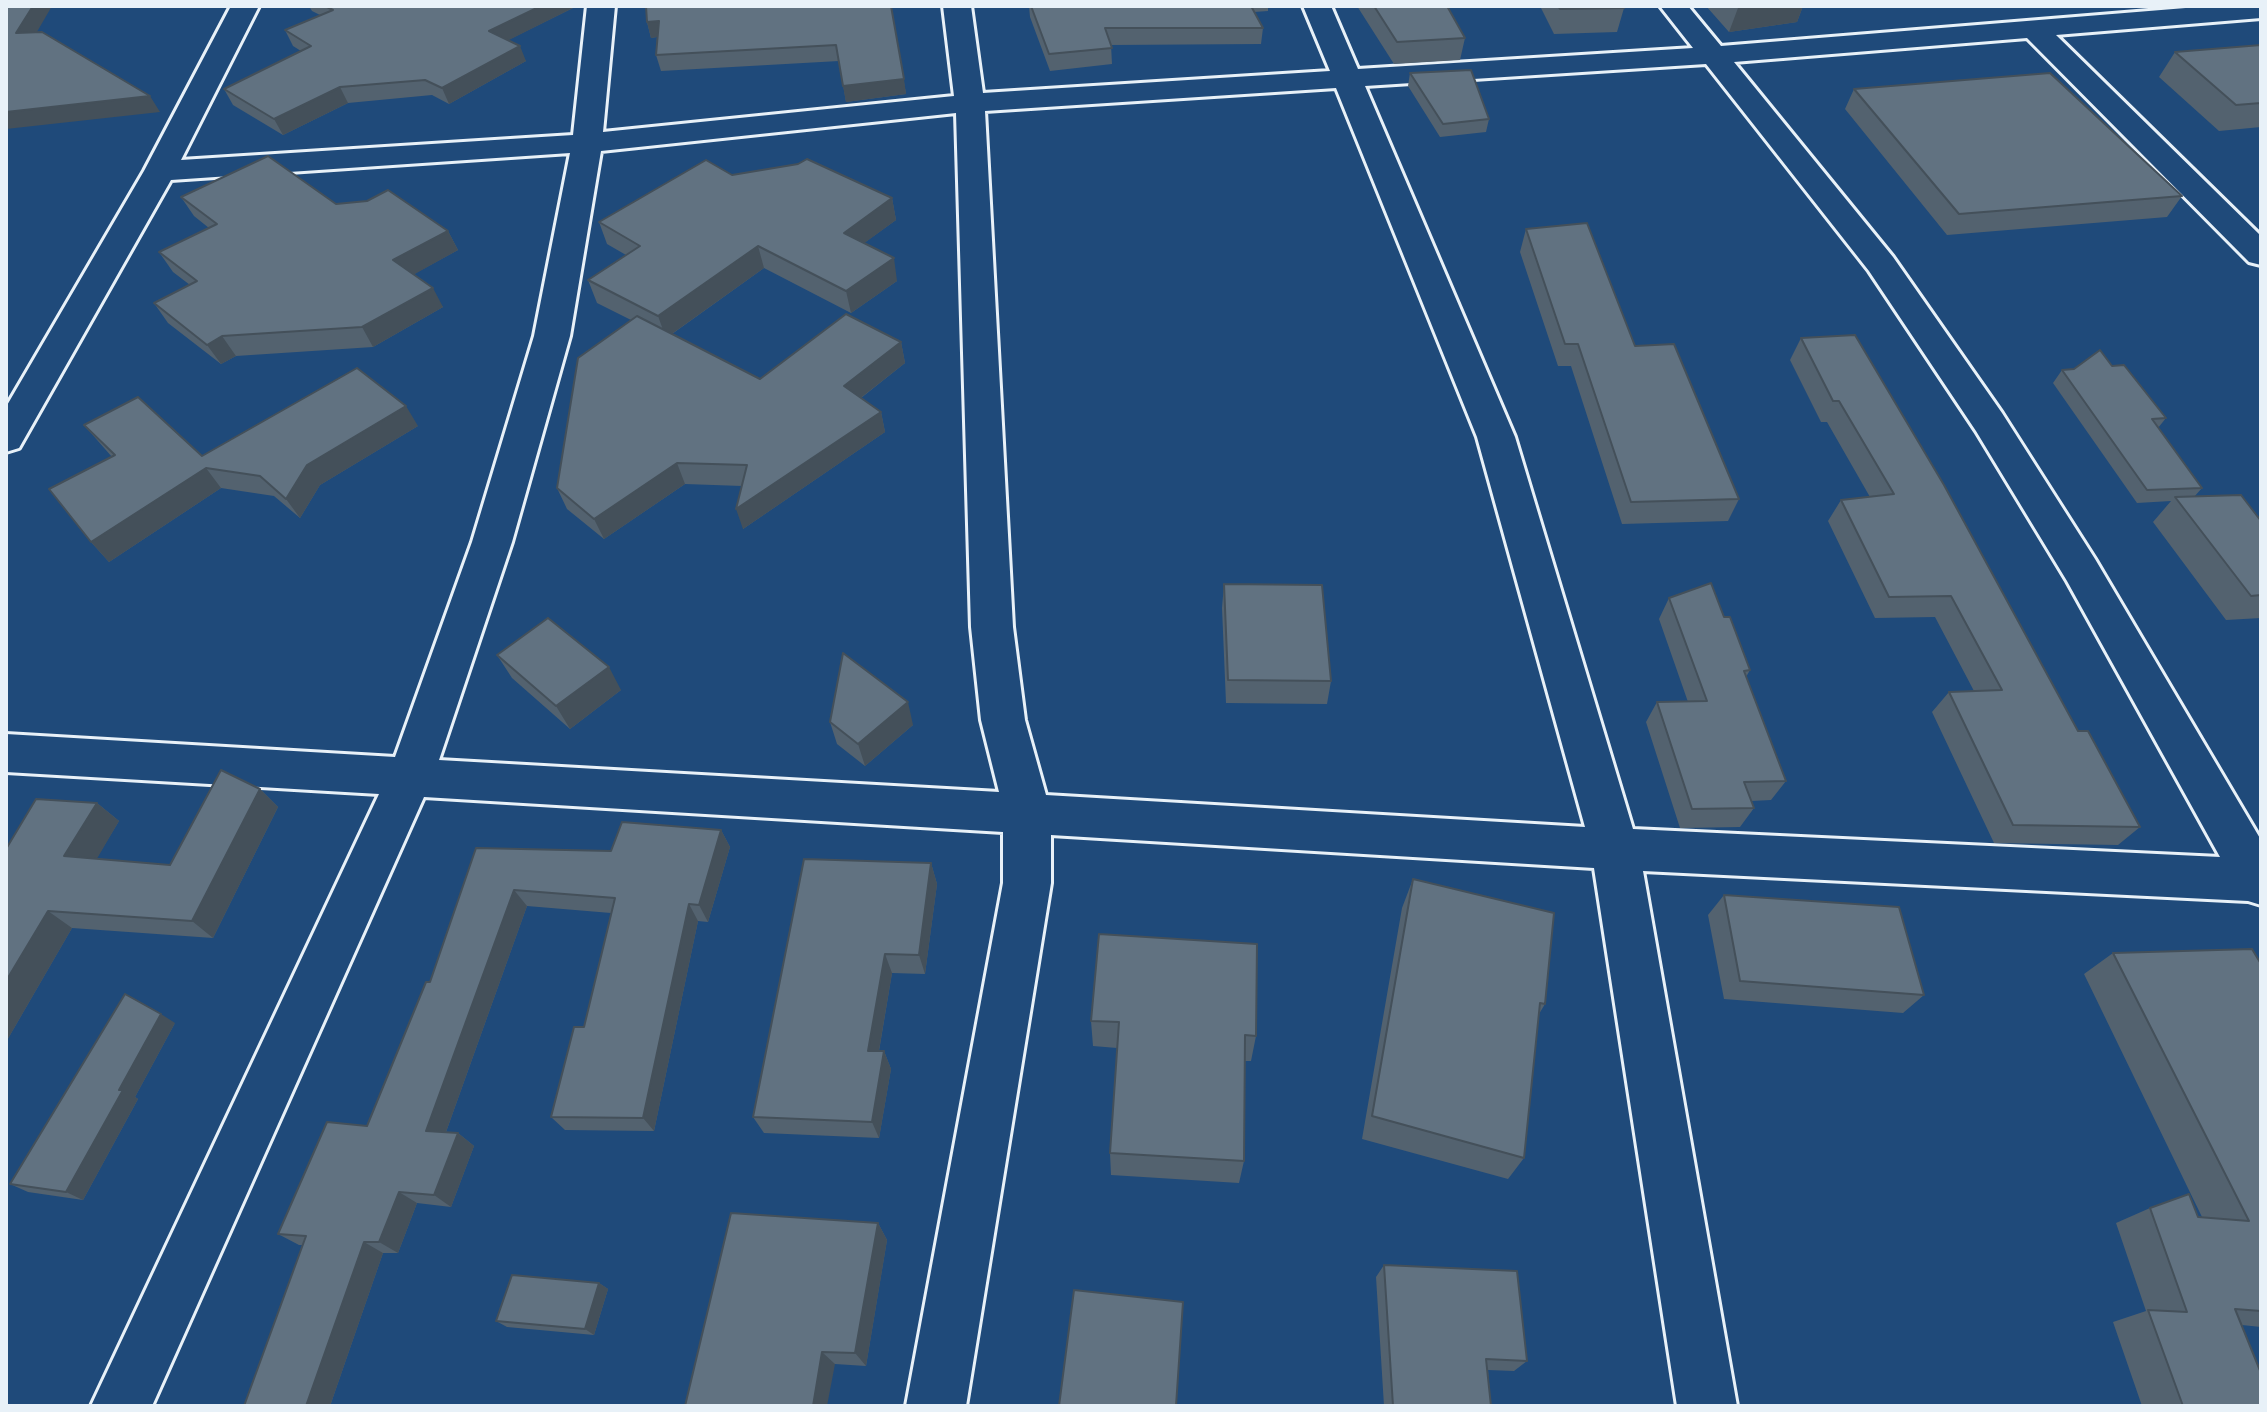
<!DOCTYPE html>
<html>
<head>
<meta charset="utf-8">
<style>
  body { margin:0 }
  #map { position:relative; width:2267px; height:1412px; overflow:hidden; background:#1f4a7a; font-family:Mali,sans-serif }
  canvas { display:block }
  .frame { position:absolute; inset:0; border:8px solid #e8f1f8; pointer-events:none }
</style>
</head>
<body>
<div id="map">
<canvas width="2267" height="1412"></canvas>
<div class="frame"></div>
</div>
<script>
const g = document.querySelector('canvas').getContext('2d');
g.lineJoin = 'round';
const poly = rows => new Path2D(rows.map(r => 'M' + r).join(''));
function stroke(path, color, width, dash) { g.strokeStyle = color; g.lineWidth = width; g.lineCap = dash ? 'butt' : 'round'; g.setLineDash(dash || []); g.stroke(path); }
function fill(path, color) { g.fillStyle = color; g.fill(path, 'evenodd'); }
const minor = poly([
  [231,6,259,6,181,160,573,135,587,6,615,6,603,132,954,96,943,6,971,6,983,93,1330,71,1303,6,1331,6,1358,69,1693,48,1660,6,1688,6,1721,46,2210,6,2261,6,2261,18,2056,35,2261,236,2261,265,2249,262,2027,38,1734,62,1893,257,2002,413,2095,559,2261,840,2261,905,2248,901,1643,871,1737,1406,1677,1406,1594,868,1051,835,1051,883,966,1406,906,1406,1003,883,1003,832,424,797,152,1406,91,1406,379,794,6,772,6,734,395,757,472,542,534,336,570,153,171,180,19,448,6,452,6,407,144,171,231,6],
  [1706,64,1869,271,1976,431,2067,581,2220,857,1633,829,1515,437,1365,86,1706,64],
  [1336,88,1477,437,1585,827,1046,795,1025,720,1013,627,985,111,1336,88],
  [956,113,971,627,981,720,999,792,439,760,512,542,570,336,601,151,956,113]
]);
stroke(minor, '#e8f1f8', 6);
fill(minor, '#1f4a7a');
fill(poly([
  [309,6,577,6,508,40,526,61,449,104,432,95,348,103,283,135,233,105,224,89,301,51,293,46,285,30,320,15,312,11],
  [891,6,906,94,846,102,839,61,661,71,656,55,657,37,651,38,647,22],
  [1029,6,1268,6,1268,11,1254,12,1263,28,1261,44,1111,45,1112,64,1050,71,1030,17],
  [1357,6,1447,6,1465,38,1460,60,1394,64],
  [1540,6,1623,6,1624,8,1617,32,1554,34],
  [1706,6,1803,6,1797,22,1729,32],
  [2261,45,2261,127,2219,131,2159,77,2175,52],
  [1410,73,1489,119,1486,132,1440,137,1408,86],
  [1854,89,2182,196,2167,217,1947,235,1845,109],
  [732,175,892,198,896,220,864,243,897,281,851,313,764,268,672,334,760,379,901,342,905,363,861,398,881,412,885,432,743,529,742,486,685,484,604,539,567,509,557,488,631,320,597,303,588,280,626,255,607,244,599,222],
  [181,197,336,204,448,231,458,250,414,274,443,307,373,347,236,356,221,364,168,323,154,303,190,285,173,272,159,252,209,228,194,216],
  [1526,229,1635,346,1739,499,1728,521,1622,524,1571,366,1558,366,1520,252],
  [1801,338,2078,731,2140,827,2118,845,1994,843,1932,712,1949,692,1974,691,1935,617,1875,618,1828,521,1841,500,1870,497,1827,422,1821,422,1790,360],
  [2112,366,2166,418,2158,428,2202,488,2194,497,2261,521,2261,618,2226,620,2153,522,2171,501,2137,503,2053,383,2062,370],
  [84,425,202,456,418,426,320,485,300,518,274,496,221,488,109,562,91,542,112,457],
  [1224,584,1331,681,1327,704,1226,703,1222,608],
  [1669,598,1724,617,1750,670,1746,677,1786,781,1771,800,1751,801,1754,808,1740,827,1680,828,1646,722,1657,702,1688,702,1659,619],
  [497,655,621,690,570,729,512,678],
  [830,722,913,725,865,766,837,744],
  [260,789,278,807,213,938,72,928,6,1042,6,849,97,803,119,821,96,859,170,865],
  [721,830,730,847,708,922,698,921,654,1131,565,1130,551,1117,584,1027,611,913,527,906,446,1132,458,1133,474,1146,451,1207,417,1203,398,1253,383,1253,330,1406,244,1406,303,1245,299,1245,278,1234,367,1126,430,982,476,848,611,851],
  [931,863,937,884,925,974,892,973,879,1051,884,1051,891,1069,879,1138,764,1133,753,1117],
  [1413,879,1545,1004,1539,1014,1524,1158,1508,1179,1362,1139,1402,908],
  [1724,895,1924,995,1903,1013,1724,999,1708,915],
  [1099,934,1256,1036,1251,1061,1245,1061,1244,1161,1239,1183,1111,1175,1110,1153,1117,1048,1093,1046,1091,1021],
  [2113,953,2261,964,2261,1327,2242,1325,2261,1406,2142,1406,2113,1322,2146,1311,2116,1223,2150,1208,2202,1217,2084,974],
  [175,1023,135,1097,138,1099,83,1200,28,1192,10,1184],
  [878,1223,887,1240,866,1366,835,1364,685,1406],
  [1384,1265,1527,1361,1514,1371,1488,1370,1491,1406,1384,1406,1376,1277],
  [599,1283,608,1289,594,1335,507,1327,496,1321]
]), '#53626f');
fill(poly([
  [33,6,52,6,27,49,16,33],
  [541,6,577,6,495,47,489,31],
  [1752,6,1803,6,1797,22,1729,32,1738,8],
  [659,21,663,36,651,38,647,22],
  [520,46,526,61,449,104,442,88],
  [904,79,906,94,846,102,843,86],
  [340,87,348,103,283,135,274,119],
  [150,96,160,112,6,129,6,112],
  [892,198,896,220,848,255,844,233],
  [448,231,458,250,404,280,393,260],
  [758,246,764,268,666,338,658,316],
  [894,258,897,281,851,313,846,291],
  [433,288,443,307,373,347,362,327],
  [222,336,236,356,221,364,207,345],
  [901,342,905,363,849,407,844,386],
  [406,406,418,426,320,485,300,518,286,499,307,465],
  [881,412,885,432,743,529,736,509],
  [677,463,685,484,604,539,594,519],
  [206,468,221,488,109,562,91,542],
  [609,667,621,690,570,729,556,706],
  [908,702,913,725,865,766,858,744],
  [260,789,278,807,213,938,192,921],
  [97,803,119,821,88,874,64,856],
  [721,830,730,847,708,922,699,905],
  [931,863,937,884,925,974,919,955],
  [514,890,527,906,442,1143,426,1131],
  [689,904,698,921,654,1131,643,1118],
  [48,911,72,928,6,1042,6,981],
  [885,954,892,973,876,1068,868,1051],
  [161,1014,175,1023,135,1097,138,1099,83,1200,66,1192,119,1090],
  [884,1051,891,1069,879,1138,872,1122],
  [458,1133,474,1146,451,1207,434,1195],
  [399,1192,417,1203,398,1253,379,1242],
  [878,1223,887,1240,866,1366,855,1353],
  [364,1242,383,1253,330,1406,306,1406],
  [599,1283,608,1289,594,1335,585,1329],
  [822,1352,835,1364,827,1406,813,1406]
]), '#44505a');
const building = poly([
  [6,6,33,6,16,33,42,32,150,96,6,112,6,6],
  [325,6,541,6,489,31,520,46,442,88,425,80,340,87,274,119,224,89,311,46,285,30,333,10,325,6],
  [646,6,891,6,904,79,843,86,836,45,656,55,659,21,647,22,646,6],
  [1031,6,1251,6,1263,28,1105,28,1112,48,1049,54,1031,6],
  [1374,6,1447,6,1465,38,1397,42,1374,6],
  [1558,6,1623,6,1624,8,1560,9,1558,6],
  [2261,45,2261,103,2236,105,2175,52,2261,45],
  [1471,70,1489,119,1443,124,1410,73,1471,70],
  [2050,73,2182,196,1959,214,1854,89,2050,73],
  [268,156,336,204,367,201,388,190,448,231,393,260,433,288,362,327,222,336,207,345,154,303,197,281,159,252,217,224,181,197,268,156],
  [807,159,892,198,844,233,894,258,846,291,758,246,658,316,588,280,640,246,599,222,706,160,732,175,798,164,807,159],
  [1587,223,1635,346,1674,344,1739,499,1631,502,1578,344,1565,344,1526,229,1587,223],
  [846,314,901,342,844,386,881,412,736,509,747,465,677,463,594,519,557,488,578,358,637,316,760,379,846,314],
  [1855,335,1944,485,2078,731,2088,731,2140,827,2013,825,1949,692,2002,690,1951,596,1889,597,1841,500,1894,494,1839,401,1833,401,1801,338,1855,335],
  [2100,350,2112,366,2124,365,2166,418,2152,419,2202,488,2147,490,2062,370,2074,369,2100,350],
  [357,368,406,406,307,465,286,499,260,476,206,468,91,542,49,489,115,455,84,425,138,397,202,456,357,368],
  [2241,495,2261,521,2261,595,2251,596,2175,497,2241,495],
  [1711,583,1724,617,1730,617,1750,670,1744,671,1786,781,1744,782,1754,808,1692,809,1657,702,1707,701,1669,598,1711,583],
  [1224,584,1322,585,1331,681,1228,680,1224,584],
  [548,618,609,667,556,706,497,655,548,618],
  [843,653,908,702,858,744,830,722,843,653],
  [221,770,260,789,192,921,48,911,6,981,6,849,36,799,97,803,64,856,170,865,221,770],
  [622,822,721,830,699,905,689,904,643,1118,551,1117,574,1027,584,1027,615,898,514,890,426,1131,458,1133,434,1195,399,1192,379,1242,364,1242,306,1406,244,1406,306,1236,278,1234,327,1122,367,1126,426,982,430,982,476,848,611,851,622,822],
  [804,859,931,863,919,955,885,954,868,1051,884,1051,872,1122,753,1117,804,859],
  [1413,879,1554,913,1545,1004,1540,1003,1524,1158,1372,1116,1413,879],
  [1724,895,1899,907,1924,995,1740,981,1724,895],
  [1099,934,1257,944,1256,1036,1245,1035,1244,1161,1110,1153,1119,1022,1091,1021,1099,934],
  [2252,949,2261,964,2261,1311,2235,1309,2261,1373,2261,1406,2183,1406,2148,1310,2187,1312,2150,1208,2189,1194,2198,1217,2249,1221,2113,953,2252,949],
  [125,994,161,1014,119,1090,123,1090,66,1192,10,1184,125,994],
  [731,1213,878,1223,855,1353,822,1352,813,1406,685,1406,731,1213],
  [1384,1265,1517,1271,1527,1361,1486,1359,1491,1406,1393,1406,1384,1265],
  [512,1275,599,1283,585,1329,496,1321,512,1275],
  [1074,1290,1183,1302,1176,1406,1059,1406,1074,1290]
]);
fill(building, '#617281');
stroke(building, '#44505a', 2);
</script>
</body>
</html>
